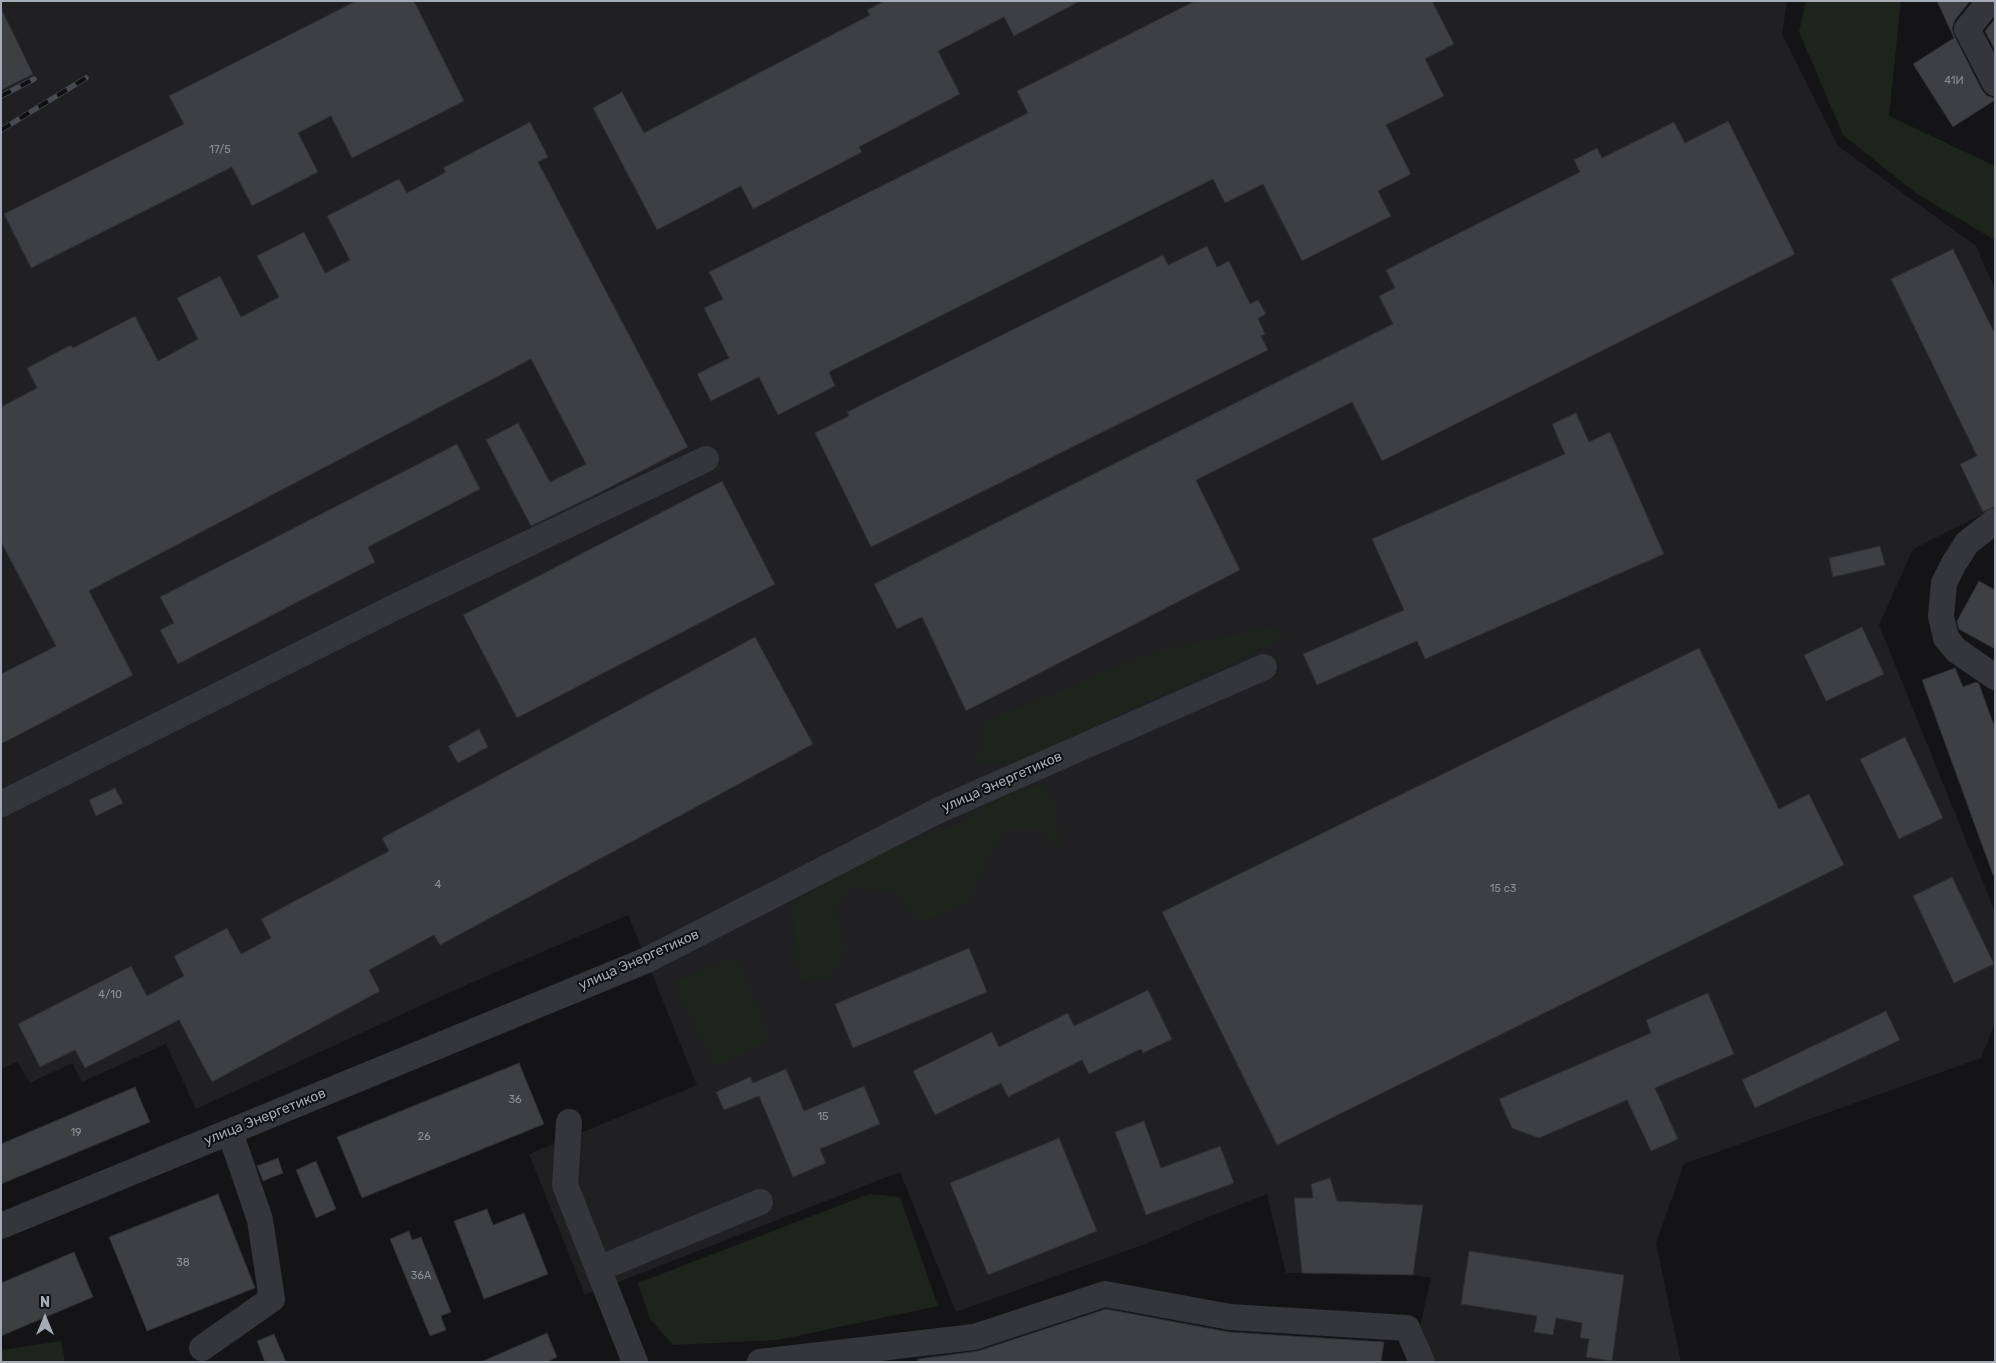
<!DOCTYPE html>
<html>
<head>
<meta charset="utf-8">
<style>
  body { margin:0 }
  #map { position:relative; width:1996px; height:1363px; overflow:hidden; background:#141416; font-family:Rubik,sans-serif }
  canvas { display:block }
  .frame { position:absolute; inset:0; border:2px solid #a5acb7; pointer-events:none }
  .north { position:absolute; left:20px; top:1293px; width:50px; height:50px; -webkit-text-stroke:4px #0f0f11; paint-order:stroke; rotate:0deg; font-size:14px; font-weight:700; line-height:20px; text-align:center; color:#a5acb7 }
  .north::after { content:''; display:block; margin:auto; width:18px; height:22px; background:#a5acb7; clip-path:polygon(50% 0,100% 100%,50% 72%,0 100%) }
</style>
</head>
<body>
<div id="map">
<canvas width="1996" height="1363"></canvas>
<div class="frame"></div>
<div class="north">N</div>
</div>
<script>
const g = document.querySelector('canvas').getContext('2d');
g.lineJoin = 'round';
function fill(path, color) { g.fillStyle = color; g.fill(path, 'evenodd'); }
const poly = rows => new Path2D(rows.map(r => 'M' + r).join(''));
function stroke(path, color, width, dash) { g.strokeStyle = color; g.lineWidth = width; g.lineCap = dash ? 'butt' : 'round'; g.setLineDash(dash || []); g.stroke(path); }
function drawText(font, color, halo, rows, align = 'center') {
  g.font = font + ' Rubik,sans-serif'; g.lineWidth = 4; g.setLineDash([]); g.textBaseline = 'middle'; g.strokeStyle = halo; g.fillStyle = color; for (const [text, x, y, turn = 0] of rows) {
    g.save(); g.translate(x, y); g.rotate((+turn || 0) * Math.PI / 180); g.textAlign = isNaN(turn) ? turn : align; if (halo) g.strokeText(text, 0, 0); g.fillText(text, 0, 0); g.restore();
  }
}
fill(poly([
  [1,1,1787,1,1782,34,1838,146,1976,246,1995,289,1995,508,1913,549,1879,625,1995,912,1995,1023,1981,1058,1684,1164,1656,1243,1681,1362,1436,1362,1420,1326,1431,1278,1413,1275,1286,1273,1267,1194,1193,1223,1148,1243,956,1312,900,1172,585,1295,529,1154,697,1085,628,915,466,985,196,1109,166,1044,82,1082,72,1063,30,1083,17,1062,1,1069]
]), '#202023');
fill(poly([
  [1806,1,1901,1,1889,116,1995,166,1995,240,1917,194,1843,135,1799,32],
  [1272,627,1285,637,1023,760,975,763,988,721,1157,651],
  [1041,785,1056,804,1060,851,1042,829,1010,829,996,844,968,903,920,922,896,892,852,887,834,908,846,950,829,978,799,981,793,906,845,867,957,824,1008,794],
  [736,957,771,1040,715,1067,674,983],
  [869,1194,900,1197,938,1306,778,1340,673,1345,650,1319,638,1283],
  [61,1341,65,1362,1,1362,1,1350]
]), '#1c241c');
const building = poly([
  [356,1,414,1,464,101,352,158,331,116,298,133,318,172,252,206,232,167,31,268,4,214,184,124,169,96,356,1],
  [884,1,1080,1,1014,36,1004,17,938,51,960,94,859,147,862,152,753,209,741,186,657,230,593,108,622,92,644,133,870,15,867,10,884,1],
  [1195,1,1432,1,1454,44,1425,59,1444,96,1386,125,1411,174,1378,191,1391,216,1302,261,1263,184,1225,203,1213,179,829,372,835,386,778,415,759,377,711,401,697,374,729,358,704,308,723,299,709,272,1028,113,1017,91,1195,1],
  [1937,1,1970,1,1955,20,1952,28,1954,35,1982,90,1987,96,1995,98,1995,100,1953,127,1913,64,1954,38,1937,1],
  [1,8,33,74,1,90,1,8],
  [1995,19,1995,50,1985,31,1995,19],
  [1728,121,1795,254,1382,461,1352,402,1196,480,1240,570,966,711,922,617,897,629,874,584,1393,324,1379,296,1395,288,1386,270,1580,172,1574,160,1597,148,1602,158,1674,122,1685,143,1728,121],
  [530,122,548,157,538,162,688,447,593,496,531,526,486,440,518,423,550,482,586,464,531,359,89,591,133,675,1,744,1,674,56,646,1,542,1,407,37,388,27,368,71,345,73,348,135,316,158,361,198,339,177,298,220,276,241,317,279,297,257,256,304,232,325,273,350,260,327,216,399,179,407,193,446,172,443,168,530,122],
  [1207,246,1217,267,1229,261,1250,304,1258,300,1266,314,1258,318,1265,334,1261,336,1268,350,871,547,815,433,849,416,847,412,1163,255,1168,265,1207,246],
  [1953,249,1995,334,1995,506,1983,512,1960,464,1977,456,1891,279,1953,249],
  [1576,413,1589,442,1610,432,1664,554,1425,659,1417,641,1317,685,1303,654,1404,610,1372,539,1565,454,1552,424,1576,413],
  [457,444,480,489,368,547,375,562,178,664,160,630,174,623,160,597,457,444],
  [722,481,775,584,517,718,463,615,722,481],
  [1880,546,1885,565,1833,577,1829,558,1880,546],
  [1979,581,1995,590,1995,649,1959,629,1957,621,1979,581],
  [1862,627,1884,674,1826,701,1804,655,1862,627],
  [755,637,813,744,440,945,434,935,369,970,380,991,212,1082,179,1020,85,1068,75,1050,40,1067,18,1024,131,966,147,996,184,976,174,956,227,928,241,954,271,938,261,919,389,851,382,838,755,637],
  [1699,648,1779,809,1809,794,1844,865,1277,1145,1162,912,1699,648],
  [1955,668,1963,687,1976,682,1979,684,1995,728,1995,874,1993,875,1922,680,1955,668],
  [479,729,488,747,458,763,448,746,479,729],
  [1905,737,1943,818,1899,839,1860,759,1905,737],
  [115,788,123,803,96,816,89,800,115,788],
  [1952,877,1994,964,1954,983,1913,896,1952,877],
  [969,948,987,992,853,1048,835,1004,969,948],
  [1148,990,1172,1039,1143,1053,1141,1049,1089,1074,1082,1060,1008,1097,1001,1083,935,1115,913,1071,992,1032,999,1047,1068,1013,1074,1026,1148,990],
  [1708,993,1734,1054,1655,1088,1678,1139,1651,1151,1627,1100,1539,1138,1512,1128,1499,1099,1651,1033,1646,1020,1708,993],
  [1886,1011,1900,1040,1755,1108,1742,1080,1886,1011],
  [519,1063,544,1124,362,1198,337,1137,519,1063],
  [786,1069,804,1111,864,1086,880,1124,820,1149,826,1163,793,1177,759,1096,724,1110,716,1092,750,1077,753,1083,786,1069],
  [135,1087,150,1122,1,1184,1,1144,135,1087],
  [1144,1121,1161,1168,1220,1146,1234,1183,1146,1215,1115,1132,1144,1121],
  [1059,1138,1097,1231,988,1275,950,1183,1059,1138],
  [278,1158,283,1173,263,1181,257,1166,278,1158],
  [316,1161,336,1209,316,1218,296,1170,316,1161],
  [1330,1178,1337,1201,1423,1205,1413,1275,1302,1273,1294,1198,1313,1198,1311,1184,1330,1178],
  [218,1194,255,1288,147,1331,109,1237,218,1194],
  [487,1209,493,1225,524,1213,548,1274,484,1299,454,1221,487,1209],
  [409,1231,412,1240,421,1237,451,1312,441,1316,446,1330,430,1336,390,1239,409,1231],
  [1469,1251,1624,1275,1612,1361,1586,1357,1589,1339,1580,1338,1582,1323,1556,1318,1553,1335,1534,1332,1537,1316,1461,1304,1469,1251],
  [74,1252,93,1297,1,1336,1,1283,74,1252],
  [1106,1309,1229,1332,1384,1342,1381,1362,918,1362,918,1359,978,1351,1106,1309],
  [547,1333,557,1357,547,1362,481,1362,547,1333],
  [274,1334,286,1362,265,1362,257,1341,274,1334]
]);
fill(building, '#3e3f43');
stroke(building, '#2e2e32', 1);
stroke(poly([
  [1987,1,1986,6,1967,29,1995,83],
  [1995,521,1967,543,1953,565,1944,583,1941,616,1946,638,1956,650,1995,677],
  [1,804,393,608,706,459],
  [569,1122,565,1185,635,1362],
  [1,1226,647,960,937,811,1264,667],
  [598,1269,760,1202],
  [202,1348,272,1299,260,1220,230,1132],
  [760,1362,974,1337,1105,1294,1230,1317,1407,1328,1422,1362]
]), '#35363b', 26);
const rail = poly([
  [1,96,34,79],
  [1,130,86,78]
]);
stroke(rail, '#474a50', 5.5);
stroke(rail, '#0f0f11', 4, [11]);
drawText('11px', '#8b919a', null, [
  ["41И",1954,81],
  ["17/5",220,150],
  ["4",438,885],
  ["15 с3",1503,889],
  ["4/10",110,995],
  ["36",515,1100],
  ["15",823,1117],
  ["19",76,1133],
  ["26",424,1137],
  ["38",183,1263],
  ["36А",421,1276]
]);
drawText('14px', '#a5acb7', '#0f0f11', [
  ["улица Энергетиков",1002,782,-24],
  ["улица Энергетиков",639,960,-24],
  ["улица Энергетиков",265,1117,-22]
]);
</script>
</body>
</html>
